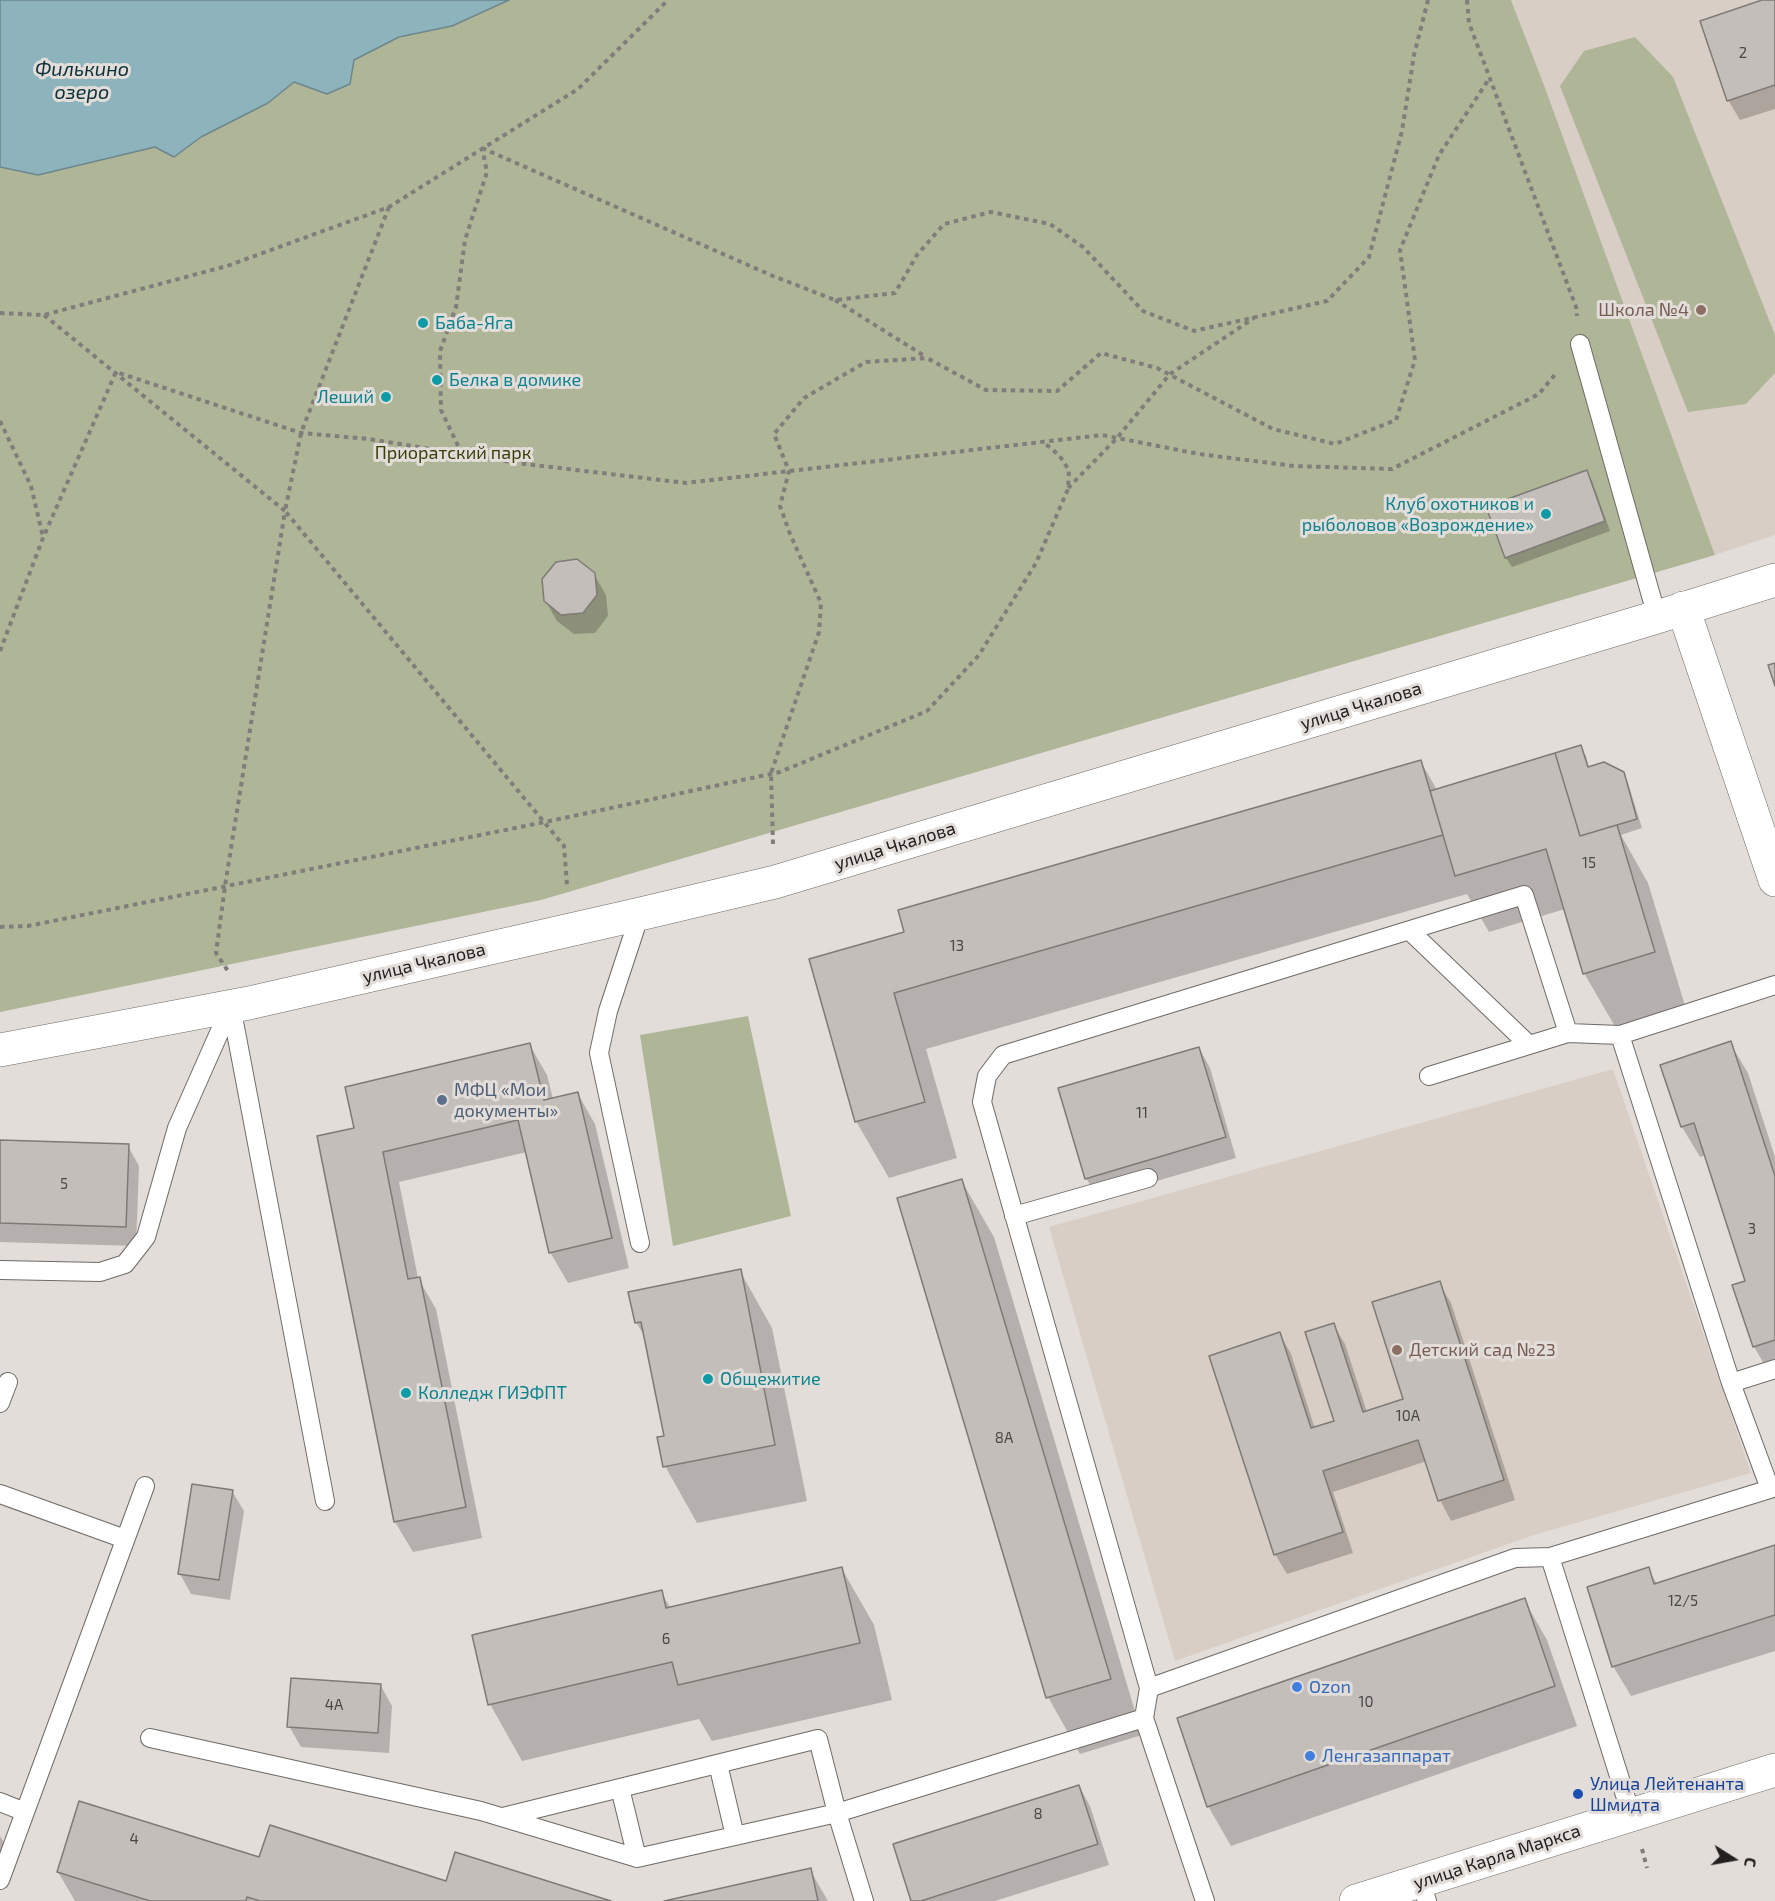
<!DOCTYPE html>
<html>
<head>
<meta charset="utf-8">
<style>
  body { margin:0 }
  #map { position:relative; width:1775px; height:1901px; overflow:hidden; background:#e3ddd9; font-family:"Exo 2",sans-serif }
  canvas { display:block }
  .north { position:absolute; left:1703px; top:1829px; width:60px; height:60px; -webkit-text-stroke:4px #e3ddd9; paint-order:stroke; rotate:101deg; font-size:16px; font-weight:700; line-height:24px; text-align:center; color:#22201e }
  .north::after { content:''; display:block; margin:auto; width:21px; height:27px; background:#22201e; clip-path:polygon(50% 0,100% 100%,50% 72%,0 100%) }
</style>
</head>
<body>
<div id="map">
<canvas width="1775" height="1901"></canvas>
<div class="north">С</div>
</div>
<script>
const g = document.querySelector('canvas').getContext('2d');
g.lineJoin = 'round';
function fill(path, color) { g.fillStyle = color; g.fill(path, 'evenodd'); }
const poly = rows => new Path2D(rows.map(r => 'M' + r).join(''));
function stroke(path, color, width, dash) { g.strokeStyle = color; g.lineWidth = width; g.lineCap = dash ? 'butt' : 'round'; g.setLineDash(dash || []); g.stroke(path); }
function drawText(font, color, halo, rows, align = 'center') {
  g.font = font + ' "Exo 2",sans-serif'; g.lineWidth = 6; g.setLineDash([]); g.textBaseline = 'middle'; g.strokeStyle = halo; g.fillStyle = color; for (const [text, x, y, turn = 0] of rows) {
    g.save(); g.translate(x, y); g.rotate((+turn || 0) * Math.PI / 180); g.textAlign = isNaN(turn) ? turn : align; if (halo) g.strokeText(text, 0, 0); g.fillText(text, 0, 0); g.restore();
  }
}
fill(poly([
  [1511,0,1775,0,1775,535,1715,555,1544,85],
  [1613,1069,1751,1473,1534,1535,1175,1661,1049,1227]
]), '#d9cec5');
fill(poly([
  [0,0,1511,0,1544,85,1715,555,541,900,0,1012],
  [1635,37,1673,77,1775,335,1775,373,1746,404,1688,412,1560,86,1584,51],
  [748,1016,791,1216,673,1246,640,1035]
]), '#afb597');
const water = poly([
  [0,0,509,0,452,26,399,37,354,60,350,84,327,94,294,82,268,103,201,137,174,157,155,147,38,175,0,167,0,0]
]);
fill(water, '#8db3bd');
stroke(water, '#6d878d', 1.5);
fill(poly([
  [1767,0,1775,0,1775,109,1740,120,1728,100],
  [1586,472,1592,481,1610,531,1512,567,1506,558,1488,508],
  [594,574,606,595,608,616,595,633,574,634,557,621,545,600],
  [1581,747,1586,756,1589,768,1623,773,1628,783,1642,828,1621,835,1648,883,1686,1009,1617,1030,1584,973,1565,909,1489,932,1467,894,926,1049,957,1158,889,1178,856,1121,906,933,1421,762,1437,790],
  [1730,1043,1748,1073,1775,1157,1775,1376,1772,1377,1754,1347,1747,1282,1706,1155,1700,1157,1682,1127,1662,1066],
  [529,1044,547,1075,553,1099,578,1094,595,1124,629,1268,568,1283,550,1252,527,1152,399,1182,418,1278,436,1309,482,1538,413,1552,395,1522,356,1129],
  [1199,1048,1210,1068,1236,1158,1098,1198,1086,1178],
  [0,1142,128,1146,139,1166,136,1246,0,1242],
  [961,1180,994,1237,1142,1735,1080,1754,1048,1697],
  [740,1271,772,1328,807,1501,697,1523,665,1466,666,1437,647,1341,636,1322],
  [1439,1283,1451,1303,1515,1500,1451,1521,1440,1500,1427,1461,1333,1492,1353,1553,1287,1574,1275,1554,1280,1334,1291,1354,1315,1429,1336,1422,1333,1324,1345,1344,1367,1412,1405,1400],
  [232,1491,244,1511,230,1600,191,1594,180,1574],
  [1775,1547,1775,1651,1631,1696,1613,1666,1648,1569,1657,1584],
  [842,1569,874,1625,892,1700,712,1741,699,1719,522,1761,490,1704,661,1592,671,1609],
  [1524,1600,1547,1640,1577,1726,1231,1846,1208,1806],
  [381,1686,392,1706,389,1753,301,1747,289,1726],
  [1079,1786,1090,1806,1109,1865,995,1901,913,1901],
  [0,1836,7,1848,0,1865],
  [810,1870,828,1901,671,1901],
  [58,1872,447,1883,606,1901,75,1901]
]), '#0003');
const building = poly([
  [1762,0,1775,0,1775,85,1727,101,1700,21,1762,0],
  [1587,470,1605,521,1505,558,1486,507,1587,470],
  [577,559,595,573,597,595,583,613,561,615,544,601,542,579,556,562,577,559],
  [1775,663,1775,686,1768,665,1775,663],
  [1581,745,1588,767,1604,762,1624,772,1637,819,1580,836,1555,753,1581,745],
  [1555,753,1580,836,1617,825,1655,952,1583,974,1546,849,1455,876,1430,791,1555,753],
  [1421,760,1443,835,894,993,925,1102,855,1122,809,959,904,932,898,910,1421,760],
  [1731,1041,1775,1176,1775,1340,1753,1347,1732,1285,1745,1281,1694,1123,1681,1127,1660,1065,1731,1041],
  [530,1043,544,1100,578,1092,612,1238,549,1253,518,1120,383,1152,408,1279,420,1277,466,1507,394,1522,317,1136,354,1128,345,1087,530,1043],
  [1199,1047,1226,1137,1085,1179,1058,1088,1199,1047],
  [0,1140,129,1144,126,1227,0,1223,0,1140],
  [962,1179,1111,1679,1046,1698,897,1198,962,1179],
  [741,1269,775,1445,663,1467,657,1437,664,1436,641,1322,635,1323,628,1292,741,1269],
  [1440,1281,1504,1480,1438,1501,1418,1440,1323,1471,1343,1532,1274,1555,1209,1356,1280,1332,1311,1428,1334,1421,1305,1332,1334,1323,1363,1412,1403,1399,1372,1302,1440,1281],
  [192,1484,233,1490,219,1580,178,1574,192,1484],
  [1775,1545,1775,1615,1612,1667,1587,1587,1649,1567,1654,1584,1775,1545],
  [842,1567,860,1643,678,1685,672,1662,488,1705,472,1635,662,1590,666,1608,842,1567],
  [1525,1598,1555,1686,1207,1807,1177,1718,1525,1598],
  [291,1678,381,1684,378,1733,287,1727,291,1678],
  [1079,1785,1098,1844,921,1901,911,1901,893,1844,1079,1785],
  [79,1801,259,1857,270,1825,446,1881,455,1852,611,1901,260,1901,247,1897,246,1901,150,1901,57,1872,79,1801],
  [811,1868,818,1901,664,1901,811,1868]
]);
fill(building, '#c3beba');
stroke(building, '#7e7a76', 1.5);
const service = poly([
  [1580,344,1657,617],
  [640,914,608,1011,599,1053,640,1243],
  [1410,931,1529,1045],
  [1775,985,1620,1035,1731,1383,1775,1369],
  [231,1006,325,1501],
  [1429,1076,1568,1033,1620,1035],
  [1014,1216,1148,1178],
  [0,1270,100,1272,125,1264,146,1237,177,1128,231,1006],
  [0,1403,8,1382],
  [0,1494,125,1539],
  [1550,1557,1631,1814],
  [1149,1688,1515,1558,1550,1557,1770,1489,1731,1383],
  [150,1738,481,1811,637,1858,837,1813,1144,1718],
  [718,1764,735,1836],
  [620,1788,637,1858],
  [0,1802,25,1812],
  [503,1817,818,1739,837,1813,864,1901],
  [0,1880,145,1486],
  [1420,1881,1427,1901],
  [1205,1901,1144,1718,1149,1688,982,1102,987,1076,1003,1055,1524,895,1568,1033]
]);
const tertiary = poly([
  [1683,608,1775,880],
  [1356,1901,1775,1770]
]);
const secondary = poly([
  [0,1050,249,1003,640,914,775,882,1657,617,1775,580]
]);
stroke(service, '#6e6a66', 20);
stroke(tertiary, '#6e6a66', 34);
stroke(secondary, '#6e6a66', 34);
stroke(poly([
  [1467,0,1469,23,1576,307,1577,316],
  [482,148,773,276,835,300,895,293,917,255,944,224,991,212,1050,224,1083,247,1143,311,1194,331,1327,301,1369,257,1402,131,1414,55,1428,0],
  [389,207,301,433,285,511,564,846,567,885],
  [835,300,926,357],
  [0,313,44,315,227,266,389,207,578,89,668,0],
  [44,315,285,511,225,886,216,953,228,971],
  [0,421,31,486,43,537],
  [462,454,441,410,440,351,456,307,465,240,487,172,482,148],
  [1068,488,1117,438,1170,374,1254,318],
  [0,651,43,538,116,372,301,433,369,439,517,463,686,483,1102,435,1199,454,1294,466,1392,469,1539,394,1557,372],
  [773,844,771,773,819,632,821,603,790,534,780,506,789,471,774,434,804,398,866,362,927,358,986,390,1057,391,1101,353,1157,368,1273,429,1335,444,1396,420,1415,360,1400,250,1439,155,1489,79],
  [0,927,28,926,545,822,780,772,927,711,979,655,1036,563,1068,489,1069,470,1059,455,1043,442],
  [1642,1849,1647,1868]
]), '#817d7b', 4, [4.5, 4.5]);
stroke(service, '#fff', 18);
stroke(tertiary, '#fff', 33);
stroke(secondary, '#fff', 33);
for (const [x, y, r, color] of [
  [1701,310,6,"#8d6e63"],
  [423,323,6,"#0f9aa8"],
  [437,380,6,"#0f9aa8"],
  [386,397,6,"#0f9aa8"],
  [1546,514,6,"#0f9aa8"],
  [442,1100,6,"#5c6f8a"],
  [1397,1350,6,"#8d6e63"],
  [708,1379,6,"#0f9aa8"],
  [406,1393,6,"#0f9aa8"],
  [1297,1687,6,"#3f7fe0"],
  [1310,1756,6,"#3f7fe0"],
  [1578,1794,6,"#1a4fb4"]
]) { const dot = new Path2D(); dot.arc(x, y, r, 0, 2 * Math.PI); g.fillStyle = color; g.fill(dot); stroke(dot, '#e3ddd9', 2); }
drawText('15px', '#4a4845', null, [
  ["2",1743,53],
  ["15",1589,863],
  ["13",957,946],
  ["11",1142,1113],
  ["5",64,1184],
  ["3",1752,1229],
  ["10А",1408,1416],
  ["8А",1004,1438],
  ["12/5",1683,1601],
  ["6",666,1639],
  ["10",1366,1702],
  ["4А",334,1705],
  ["8",1038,1814],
  ["4",134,1839]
]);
drawText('18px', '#785e54', '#e3ddd9', [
  ["Школа №4",1689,310],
  ["Детский сад №23",1409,1350,"left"]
], 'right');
drawText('18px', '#0d838f', '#e3ddd9', [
  ["Баба-Яга",435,323],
  ["Белка в домике",449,380],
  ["Леший",374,397,"right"],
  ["Клуб охотников и",1534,504,"right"],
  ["рыболовов «Возрождение»",1534,525,"right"],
  ["Общежитие",720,1379],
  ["Колледж ГИЭФПТ",418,1393]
], 'left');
drawText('18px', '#39400c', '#e3ddd9', [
  ["Приоратский парк",453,453]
]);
drawText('18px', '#22201e', '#e3ddd9', [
  ["улица Чкалова",1361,706,-17],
  ["улица Чкалова",895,846,-17],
  ["улица Чкалова",424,963,-13],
  ["улица Карла Маркса",1497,1857,-18]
]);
drawText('18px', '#4e5e75', '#e3ddd9', [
  ["МФЦ «Мои",454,1090],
  ["документы»",454,1111]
], 'left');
drawText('18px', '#366cbe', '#e3ddd9', [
  ["Ozon",1309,1687],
  ["Ленгазаппарат",1322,1756]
], 'left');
drawText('18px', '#164399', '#e3ddd9', [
  ["Улица Лейтенанта",1590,1784],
  ["Шмидта",1590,1805]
], 'left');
drawText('italic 20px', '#0c323a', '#e3ddd9', [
  ["Филькино",82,69],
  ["озеро",82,92]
]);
</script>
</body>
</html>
